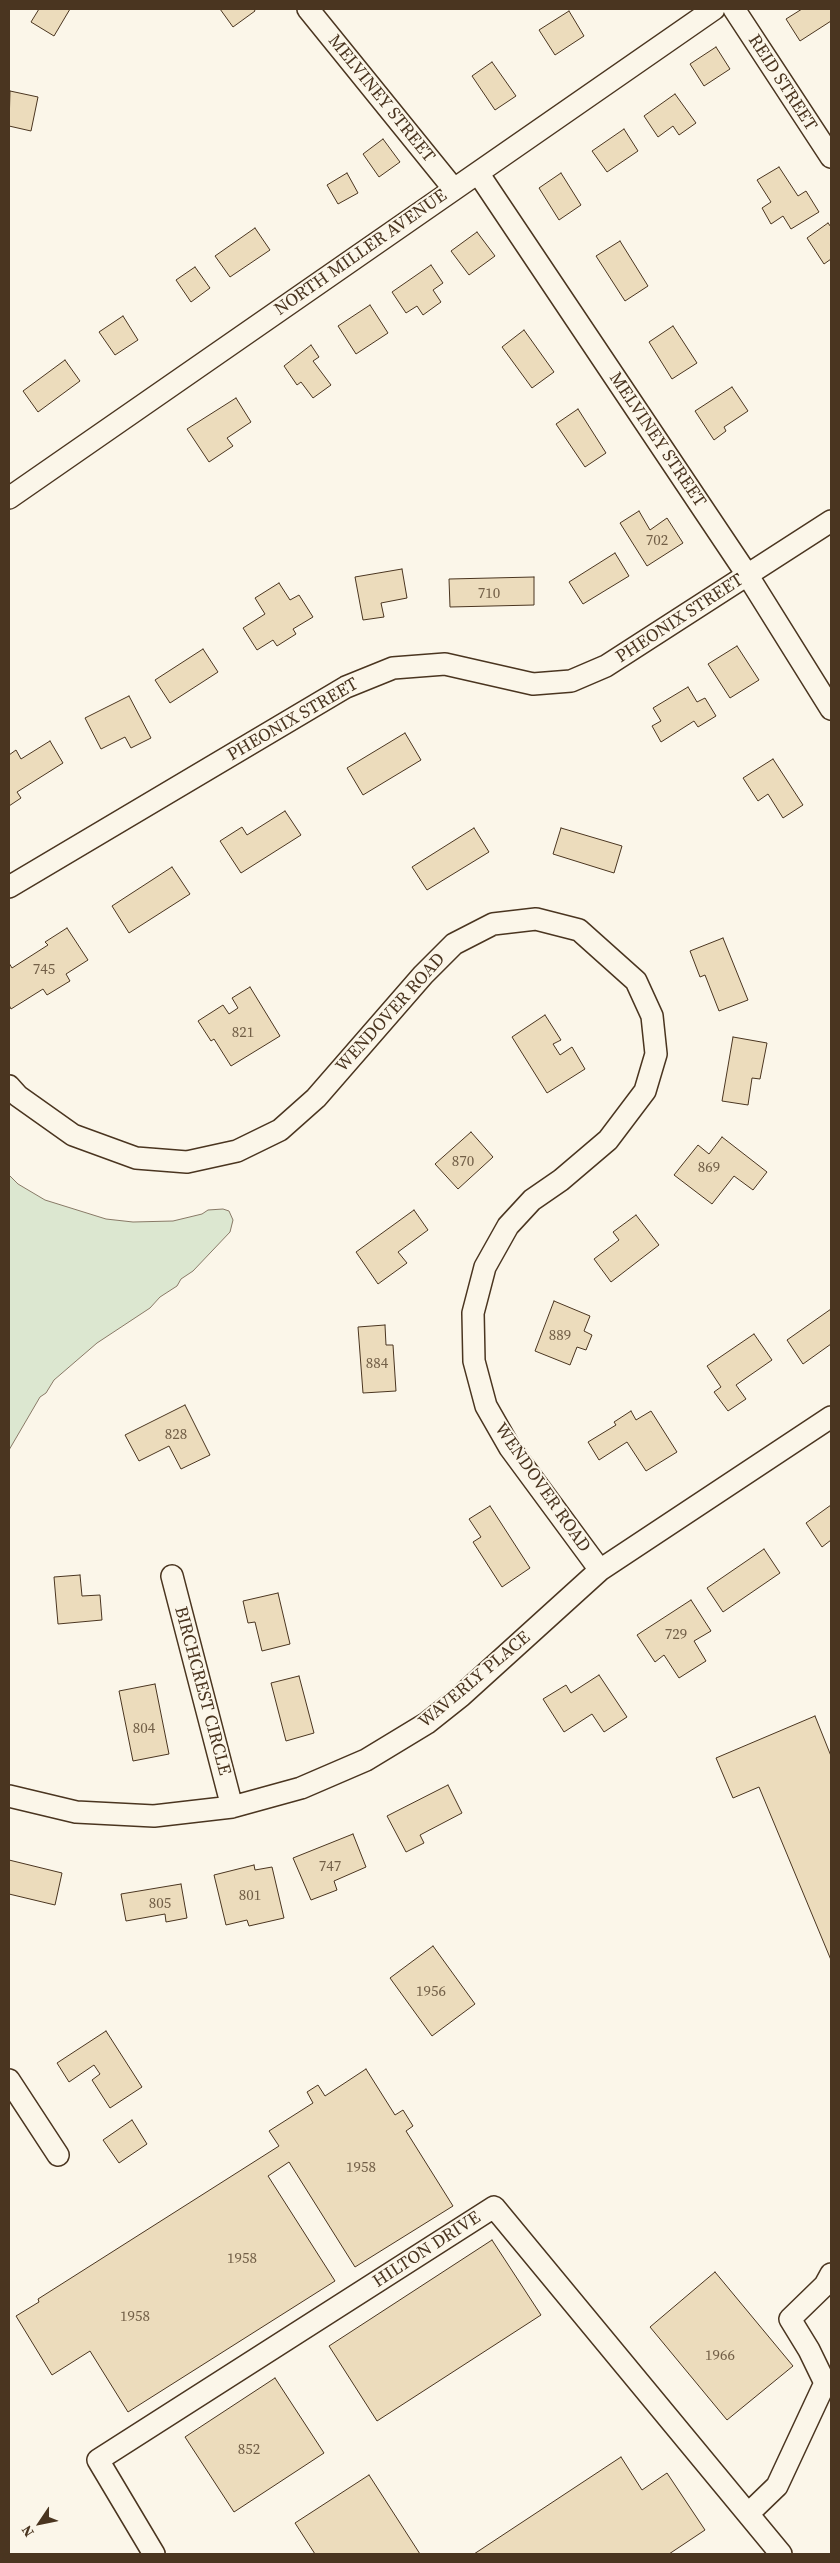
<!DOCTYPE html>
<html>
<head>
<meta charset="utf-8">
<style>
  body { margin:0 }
  #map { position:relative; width:840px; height:2563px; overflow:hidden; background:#fbf6e9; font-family:"Source Serif 4",serif }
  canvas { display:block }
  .frame { position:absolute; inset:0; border:10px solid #4a3520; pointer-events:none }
  .north { position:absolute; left:15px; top:2498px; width:50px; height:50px; -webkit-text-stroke:4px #fbf6e9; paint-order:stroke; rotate:236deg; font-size:14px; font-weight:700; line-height:20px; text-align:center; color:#4a3520 }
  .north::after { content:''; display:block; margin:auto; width:18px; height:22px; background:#4a3520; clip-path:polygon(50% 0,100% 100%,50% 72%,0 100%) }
</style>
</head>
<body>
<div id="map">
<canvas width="840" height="2563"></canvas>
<div class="frame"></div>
<div class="north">N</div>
</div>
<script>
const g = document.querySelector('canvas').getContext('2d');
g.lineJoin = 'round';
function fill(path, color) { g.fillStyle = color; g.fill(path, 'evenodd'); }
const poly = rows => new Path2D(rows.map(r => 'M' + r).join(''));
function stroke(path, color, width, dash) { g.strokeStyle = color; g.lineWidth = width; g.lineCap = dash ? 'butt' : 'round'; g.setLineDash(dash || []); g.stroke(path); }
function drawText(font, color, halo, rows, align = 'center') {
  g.font = font + ' "Source Serif 4",serif'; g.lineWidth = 4; g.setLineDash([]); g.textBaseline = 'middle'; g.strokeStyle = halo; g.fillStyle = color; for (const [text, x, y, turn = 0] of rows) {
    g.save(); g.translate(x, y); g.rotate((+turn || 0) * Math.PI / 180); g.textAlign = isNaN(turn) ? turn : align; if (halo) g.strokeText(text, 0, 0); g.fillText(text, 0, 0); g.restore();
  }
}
const green = poly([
  [9,1175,18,1184,45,1200,106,1219,133,1222,173,1221,202,1214,208,1210,223,1209,229,1211,233,1220,230,1232,193,1271,181,1279,177,1286,160,1297,150,1308,97,1343,54,1380,46,1393,40,1397,9,1450,9,1175]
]);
fill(green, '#dce7d0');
stroke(green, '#887966', 1);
const building = poly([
  [39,9,70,9,54,36,31,22,39,9],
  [220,9,254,9,255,11,233,27,220,9],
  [802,9,831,9,831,21,800,41,786,19,802,9],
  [569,11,584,36,555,55,539,30,569,11],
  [716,47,730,69,704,86,690,64,716,47],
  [492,62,516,96,495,110,472,76,492,62],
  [10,91,38,97,31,131,9,126,10,91],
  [675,94,696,123,679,135,673,126,658,137,644,116,675,94],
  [624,129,638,151,607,172,592,151,624,129],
  [383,139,400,162,379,177,363,154,383,139],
  [779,167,798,196,806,191,819,212,791,229,783,216,771,224,762,208,771,202,757,180,779,167],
  [347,173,358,193,338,204,327,185,347,173],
  [561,173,581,205,559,220,539,188,561,173],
  [828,223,831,227,831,259,824,264,807,238,828,223],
  [255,228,270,250,230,277,215,256,255,228],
  [477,232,495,256,469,275,451,251,477,232],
  [620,241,648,286,625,301,596,256,620,241],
  [431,265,443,283,433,290,441,302,423,315,417,306,406,313,392,292,431,265],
  [195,267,210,288,191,302,176,280,195,267],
  [370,305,388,333,356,354,338,326,370,305],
  [123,316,138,340,115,355,99,332,123,316],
  [673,326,697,363,672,379,649,342,673,326],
  [524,330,554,372,532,388,502,347,524,330],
  [311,345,319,357,313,361,331,385,313,398,301,382,297,385,284,366,311,345],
  [65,360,80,381,38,412,23,391,65,360],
  [732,387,748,411,724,427,726,431,714,440,695,411,732,387],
  [236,398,251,422,227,438,233,446,209,462,187,429,236,398],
  [578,409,606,453,585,467,556,424,578,409],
  [639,511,650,530,667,518,683,543,647,566,620,523,639,511],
  [615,553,629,576,583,604,569,582,615,553],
  [402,569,407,598,381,603,384,617,363,620,355,577,402,569],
  [534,577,534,605,450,607,449,579,534,577],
  [279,583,290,600,299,595,313,617,293,629,296,634,277,646,273,640,257,650,243,628,265,614,255,598,279,583],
  [737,646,759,680,730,698,708,664,737,646],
  [203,649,218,672,170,703,155,680,203,649],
  [688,687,697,702,705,698,716,716,698,727,694,721,661,742,652,726,661,721,653,708,688,687],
  [129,696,151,738,131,748,125,737,101,749,85,718,129,696],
  [405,733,421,760,363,795,347,768,405,733],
  [50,741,63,763,17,792,21,798,9,806,9,755,16,750,21,759,50,741],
  [773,759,803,805,783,818,768,794,758,801,743,778,773,759],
  [285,811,301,835,241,873,220,841,242,827,247,835,285,811],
  [474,828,489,852,427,890,412,867,474,828],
  [561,828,622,846,614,873,553,854,561,828],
  [172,867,190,894,129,933,112,906,172,867],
  [67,928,88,960,66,974,70,981,47,995,43,989,11,1009,9,1005,9,963,12,968,48,945,45,942,67,928],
  [723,938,748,1000,719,1011,705,975,700,977,690,951,723,938],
  [250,987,280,1036,231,1066,214,1039,211,1041,198,1021,223,1005,229,1014,238,1008,232,998,250,987],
  [545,1015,561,1040,553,1044,560,1055,572,1047,585,1069,547,1093,512,1037,545,1015],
  [733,1037,767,1043,760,1079,752,1078,748,1105,722,1101,733,1037],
  [471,1132,493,1157,458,1189,435,1164,471,1132],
  [722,1137,767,1172,753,1190,734,1176,712,1204,674,1175,698,1145,709,1154,722,1137],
  [414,1210,428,1230,398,1252,407,1263,378,1284,356,1252,414,1210],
  [636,1215,659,1245,611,1282,594,1259,619,1240,613,1232,636,1215],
  [554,1301,590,1316,584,1331,592,1335,586,1350,577,1347,570,1365,535,1351,554,1301],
  [831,1309,831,1344,803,1364,787,1340,831,1309],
  [385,1325,386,1345,393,1345,396,1391,363,1393,358,1327,385,1325],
  [754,1334,772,1360,736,1385,746,1399,728,1411,714,1392,721,1387,707,1366,754,1334],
  [185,1405,210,1455,181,1469,169,1446,139,1461,125,1435,185,1405],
  [631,1411,636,1420,651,1411,677,1452,646,1471,627,1442,599,1460,588,1442,616,1425,614,1422,631,1411],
  [831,1505,831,1540,822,1547,806,1523,831,1505],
  [490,1506,530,1568,502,1587,473,1542,481,1537,469,1519,490,1506],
  [764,1549,780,1573,723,1612,707,1588,764,1549],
  [80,1575,82,1596,100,1595,102,1620,58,1624,54,1577,80,1575],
  [278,1593,290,1644,262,1651,255,1622,248,1623,243,1601,278,1593],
  [691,1600,711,1631,694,1641,706,1661,679,1678,664,1655,655,1662,637,1635,691,1600],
  [599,1675,627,1717,604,1732,592,1714,564,1732,543,1699,566,1685,571,1693,599,1675],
  [299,1676,314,1733,286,1741,271,1683,299,1676],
  [155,1684,169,1754,133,1761,119,1691,155,1684],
  [815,1716,831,1756,831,1960,759,1787,733,1798,716,1758,815,1716],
  [448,1785,462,1813,420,1835,424,1843,406,1852,387,1816,448,1785],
  [353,1834,366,1867,334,1881,337,1890,311,1900,293,1858,353,1834],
  [9,1860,62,1873,55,1905,9,1894,9,1860],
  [254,1865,255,1870,272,1867,284,1918,249,1926,247,1920,226,1925,214,1875,254,1865],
  [181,1884,187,1918,166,1922,165,1914,126,1921,121,1894,181,1884],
  [433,1946,475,2004,432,2036,390,1978,433,1946],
  [106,2031,142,2087,110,2108,92,2080,100,2074,94,2065,69,2082,57,2063,106,2031],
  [366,2069,395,2115,403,2110,413,2126,406,2131,453,2206,355,2267,289,2162,268,2176,335,2281,128,2412,90,2351,52,2375,16,2316,39,2302,38,2299,279,2146,269,2131,313,2103,307,2092,318,2085,325,2096,366,2069],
  [132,2120,147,2144,119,2163,103,2140,132,2120],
  [492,2240,541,2315,377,2421,329,2346,492,2240],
  [715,2272,793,2366,727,2420,650,2327,715,2272],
  [275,2378,324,2453,234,2512,185,2437,275,2378],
  [621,2457,642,2490,667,2473,705,2530,669,2554,474,2554,621,2457],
  [369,2475,420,2554,315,2554,295,2523,369,2475]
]);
fill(building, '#ecdcbc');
stroke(building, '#4a3520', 1);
const minor = poly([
  [308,9,453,188],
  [734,9,831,157],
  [478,173,748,576,831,709],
  [9,498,714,9],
  [9,887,346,687,393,668,445,664,533,684,571,681,606,666,831,521],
  [9,1086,18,1096,73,1135,136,1158,187,1162,237,1151,280,1130,316,1098,423,975,454,944,493,924,536,919,579,930,636,981,652,1016,656,1054,645,1091,608,1140,561,1180,532,1200,508,1226,485,1267,473,1313,474,1361,486,1406,510,1448,600,1570],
  [172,1576,232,1807],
  [9,1796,76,1812,154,1816,232,1807,301,1788,366,1760,427,1723,461,1696,600,1570,831,1417],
  [9,2080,58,2155],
  [749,2513,777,2486,825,2383,809,2350,790,2319,825,2285,831,2274],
  [154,2554,98,2460,494,2207,781,2554]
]);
stroke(minor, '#4a3520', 24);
stroke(minor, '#fbf6e9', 21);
drawText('15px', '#725f47', null, [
  ["702",657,541],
  ["710",489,594],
  ["745",44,970],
  ["821",243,1033],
  ["870",463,1162],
  ["869",709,1168],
  ["889",560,1336],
  ["884",377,1364],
  ["828",176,1435],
  ["729",676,1635],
  ["804",144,1729],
  ["747",330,1867],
  ["801",250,1896],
  ["805",160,1904],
  ["1956",431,1992],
  ["1958",361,2168],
  ["1958",242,2259],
  ["1958",135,2317],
  ["1966",720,2356],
  ["852",249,2450]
]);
drawText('18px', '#4a3520', '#fbf6e9', [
  ["REID STREET",782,83,57],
  ["MELVINEY STREET",381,99,51],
  ["NORTH MILLER AVENUE",361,253,-35],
  ["MELVINEY STREET",657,440,56],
  ["PHEONIX STREET",680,619,-33],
  ["PHEONIX STREET",293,720,-30],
  ["WENDOVER ROAD",391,1013,-48],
  ["WENDOVER ROAD",542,1488,55],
  ["WAVERLY PLACE",475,1680,-40],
  ["BIRCHCREST CIRCLE",202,1691,75],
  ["HILTON DRIVE",427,2250,-33]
]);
</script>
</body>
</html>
